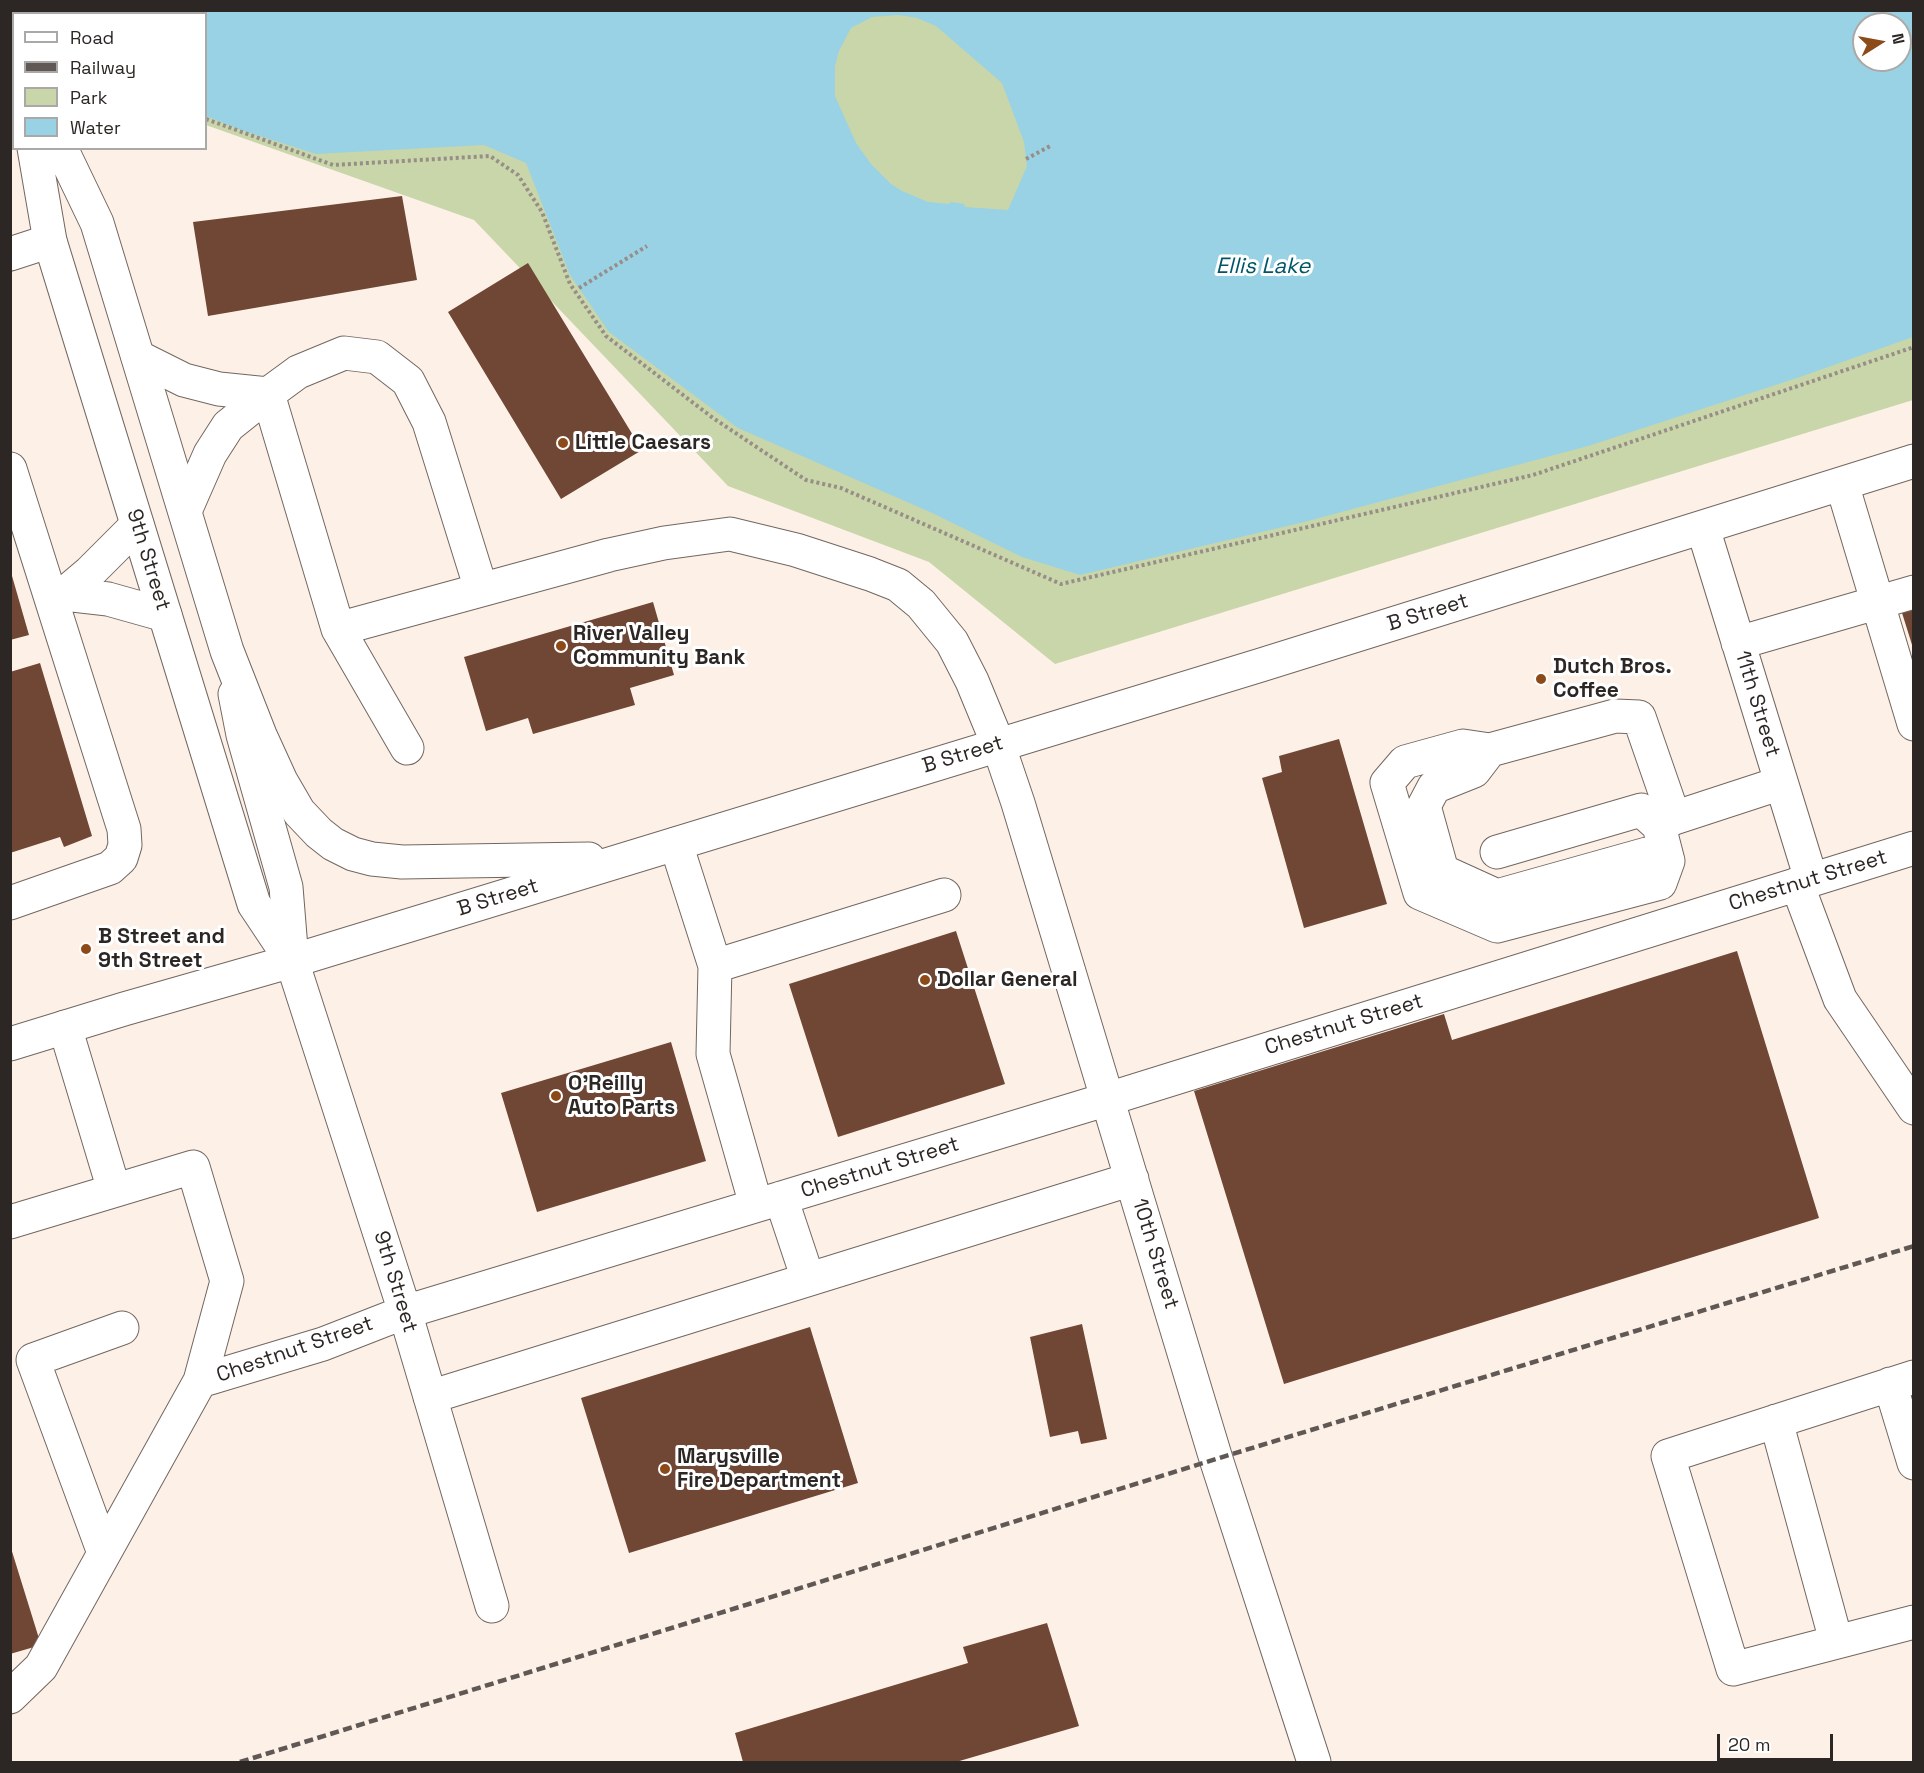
<!DOCTYPE html>
<html>
<head>
<meta charset="utf-8">
<style>
  body { margin:0 }
  #map { position:relative; width:1924px; height:1773px; overflow:hidden; background:#fdf0e7; font-family:"Space Grotesk",sans-serif }
  canvas { display:block }
  .frame { position:absolute; inset:0; border:12px solid #2c2724; pointer-events:none }
  .legend { position:absolute; left:12px; top:12px; width:195px; height:138px; box-sizing:border-box; background:#fff; border:2px solid #aba9a7; margin:0; padding:8px 10px; list-style:none; font-size:18px; color:#2c2724 }
  .legend li { display:flex; align-items:center; gap:12px; height:30px }
  .legend b { width:30px; border:2px solid #aba9a7 }
  .north { position:absolute; left:1852px; top:12px; width:60px; height:60px; box-sizing:border-box; background:#fff; border:2px solid #aba9a7; border-radius:50%; rotate:79deg; font-size:16px; font-weight:700; line-height:24px; text-align:center; color:#2c2724 }
  .north::after { content:''; display:block; margin:auto; width:21px; height:27px; background:#8c4a18; clip-path:polygon(50% 0,100% 100%,50% 72%,0 100%) }
  .scale { position:absolute; left:1717px; top:1734px; width:116px; height:27px; box-sizing:border-box; border:3px solid #2c2724; border-top:0; padding-left:8px; font-size:18px; line-height:21px; white-space:nowrap; color:#2c2724; -webkit-text-stroke:4px #fff; paint-order:stroke }
</style>
</head>
<body>
<div id="map">
<canvas width="1924" height="1773"></canvas>
<div class="frame"></div>
<ul class="legend">
<li><b style="height:8px;background:#fff"></b>Road</li>
<li><b style="height:8px;background:#5f5854"></b>Railway</li>
<li><b style="height:16px;background:#c9d6aa"></b>Park</li>
<li><b style="height:16px;background:#98d2e4"></b>Water</li>
</ul>
<div class="north">N</div>
<div class="scale">20 m</div>
</div>
<script>
const g = document.querySelector('canvas').getContext('2d');
g.lineJoin = 'round';
function fill(path, color) { g.fillStyle = color; g.fill(path, 'evenodd'); }
const poly = rows => new Path2D(rows.map(r => 'M' + r).join(''));
function stroke(path, color, width, dash) { g.strokeStyle = color; g.lineWidth = width; g.lineCap = dash ? 'butt' : 'round'; g.setLineDash(dash || []); g.stroke(path); }
function drawText(font, color, halo, rows, align = 'center') {
  g.font = font + ' "Space Grotesk",sans-serif'; g.lineWidth = 6; g.setLineDash([]); g.textBaseline = 'middle'; g.strokeStyle = halo; g.fillStyle = color; for (const [text, x, y, turn = 0] of rows) {
    g.save(); g.translate(x, y); g.rotate((+turn || 0) * Math.PI / 180); g.textAlign = isNaN(turn) ? turn : align; if (halo) g.strokeText(text, 0, 0); g.fillText(text, 0, 0); g.restore();
  }
}
fill(poly([
  [58,11,1913,11,1913,400,1055,664,929,562,728,486,474,220,206,125,206,14,59,14],
  [1864,24,1900,24,1900,60,1864,60]
]), '#c9d6aa');
fill(poly([
  [106,11,1913,11,1913,337,1797,378,1588,446,1304,522,1080,575,1022,557,930,512,738,428,609,332,570,275,526,163,484,145,316,154,241,130,206,116,206,14,106,14],
  [898,15,917,18,936,26,1002,83,1024,142,1027,166,1008,210,965,207,964,204,951,202,949,204,928,202,902,191,891,184,871,164,856,143,835,96,835,66,839,51,851,28,872,17],
  [1864,24,1900,24,1900,60,1864,60]
]), '#98d2e4');
fill(poly([
  [402,196,417,280,208,316,193,222],
  [528,263,642,450,561,499,448,312],
  [10,569,29,635,10,640],
  [1914,596,1914,648,1913,648,1898,600],
  [653,602,674,675,630,688,635,705,533,734,528,718,486,731,464,657],
  [40,663,92,836,64,847,60,837,10,853,10,672],
  [1339,739,1387,904,1304,928,1262,778,1282,772,1279,756],
  [956,931,1005,1084,838,1137,789,984],
  [1737,951,1819,1218,1284,1384,1194,1091,1444,1014,1452,1040],
  [671,1042,706,1161,537,1212,501,1093],
  [1082,1324,1107,1439,1081,1444,1078,1431,1050,1437,1030,1337],
  [810,1327,858,1483,629,1553,581,1398],
  [10,1545,41,1645,10,1654],
  [1047,1623,1079,1726,956,1762,743,1762,735,1733,968,1663,963,1647]
]), '#704635');
const minor = poly([
  [10,254,50,241],
  [138,357,184,380,219,389,268,394],
  [10,469,124,829,125,845,121,858,110,868,10,903],
  [1842,484,1914,724],
  [185,511,210,454,228,426,268,394],
  [1703,528,1811,879],
  [481,589,429,422,408,381,377,357,344,353,298,372,268,394,338,629,609,555,664,543,730,534,796,550,870,574,898,585,921,604,952,642,972,681,998,744,1018,803,1216,1459,1314,1762],
  [64,594,90,572,137,525],
  [51,597,64,594,108,599,165,615],
  [338,629,407,748],
  [1738,643,1914,592],
  [1490,750,1474,771,1434,787,1424,806,1442,871,1497,896,1647,854,1668,861],
  [1659,826,1668,861,1660,883,1497,926,1420,893,1387,783,1405,762,1463,746,1490,750,1615,716,1639,717,1674,818],
  [676,844,715,966,713,1054,756,1205],
  [1497,852,1641,810,1659,826,1674,818,1781,783],
  [1797,884,1840,999,1914,1108],
  [292,961,405,1312,492,1606],
  [715,966,944,895],
  [65,1027,114,1190],
  [781,1198,808,1279],
  [10,1222,193,1167,227,1281,200,1381],
  [1914,1377,1668,1456,1733,1669,1914,1622],
  [1890,1384,1914,1463],
  [430,1397,1132,1179],
  [1776,1421,1836,1641],
  [104,1553,33,1360,122,1328],
  [10,1697,41,1667,200,1381,323,1344,405,1312,1108,1099,1914,848]
]);
const major = poly([
  [10,1044,124,1009,292,961,286,887,243,735,235,694]
]);
const highway = poly([
  [10,35,14,45],
  [34,148,50,241,254,904,292,961,1261,665,1914,461],
  [61,148,97,223,227,651,260,735,281,781,299,812,319,833,333,844,353,854,372,859,402,862,589,859]
]);
stroke(minor, '#726760', 35);
stroke(major, '#726760', 35);
stroke(highway, '#726760', 35);
stroke(poly([
  [102,10,103,14],
  [206,119,333,165,490,156,518,175,542,212,570,284,606,336,713,418,806,480,841,488,1061,584,1533,475,1914,347],
  [1026,159,1052,145],
  [579,288,647,246]
]), '#978e88', 4, [3, 3]);
stroke(minor, '#fff', 33);
stroke(major, '#fff', 33);
stroke(highway, '#fff', 33);
stroke(poly([
  [240,1762,1216,1459,1914,1246]
]), '#5f5854', 4.5, [9, 4.5]);
for (const [x, y, r, color] of [
  [563,443,6,"#8c4a18"],
  [561,646,6,"#8c4a18"],
  [1541,679,6,"#8c4a18"],
  [86,949,6,"#8c4a18"],
  [925,980,6,"#8c4a18"],
  [556,1096,6,"#8c4a18"],
  [665,1469,6,"#8c4a18"]
]) { const dot = new Path2D(); dot.arc(x, y, r, 0, 2 * Math.PI); g.fillStyle = color; g.fill(dot); stroke(dot, '#fff', 2); }
drawText('bold 21px', '#2c2724', '#fff', [
  ["Little Caesars",575,443],
  ["River Valley",573,634],
  ["Community Bank",573,658],
  ["Dutch Bros.",1553,667],
  ["Coffee",1553,691],
  ["B Street and",98,937],
  ["9th Street",98,961],
  ["Dollar General",937,980],
  ["O'Reilly",568,1084],
  ["Auto Parts",568,1108],
  ["Marysville",677,1457],
  ["Fire Department",677,1481]
], 'left');
drawText('21px', '#2c2724', '#fff', [
  ["9th Street",148,560,73],
  ["B Street",1428,613,-17],
  ["11th Street",1757,704,73],
  ["B Street",963,755,-17],
  ["Chestnut Street",1808,881,-17],
  ["B Street",498,898,-17],
  ["Chestnut Street",1344,1025,-17],
  ["Chestnut Street",880,1168,-17],
  ["10th Street",1155,1254,73],
  ["9th Street",395,1282,73],
  ["Chestnut Street",295,1350,-19]
]);
drawText('italic 22px', '#005567', '#fff', [
  ["Ellis Lake",1263,267]
]);
</script>
</body>
</html>
